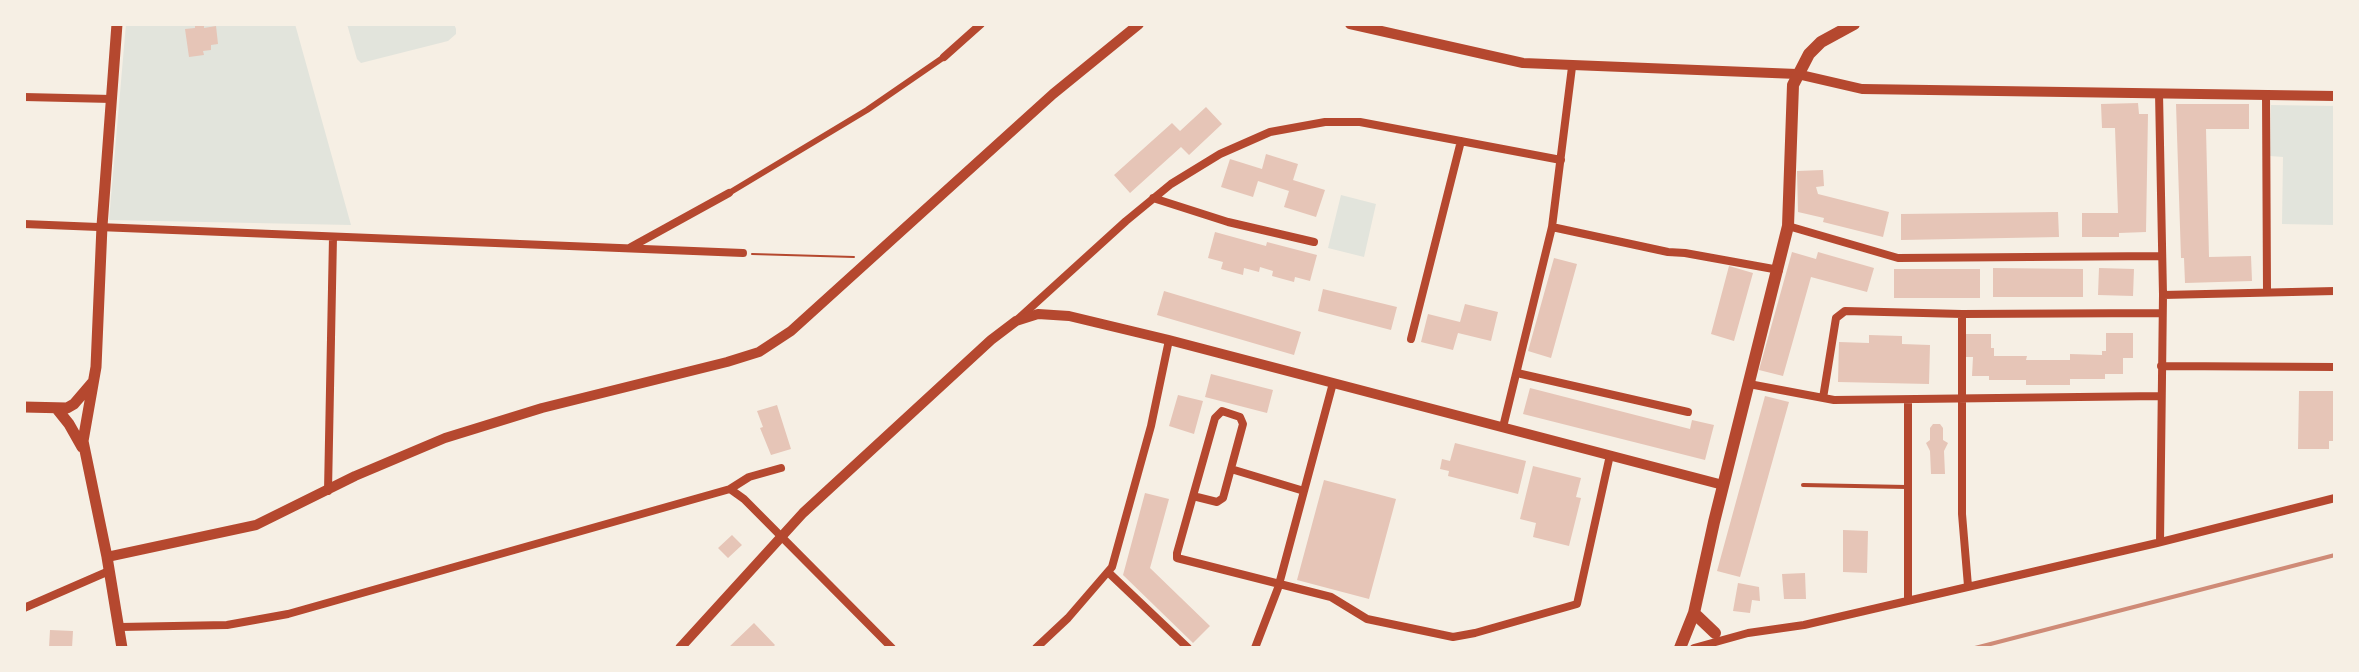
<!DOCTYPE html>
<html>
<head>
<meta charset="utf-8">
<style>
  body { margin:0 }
  #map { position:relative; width:2359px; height:672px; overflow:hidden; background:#f6efe4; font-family:Merriweather,serif }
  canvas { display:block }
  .frame { position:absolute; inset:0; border:26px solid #f6efe4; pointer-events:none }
</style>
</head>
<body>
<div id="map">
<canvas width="2359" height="672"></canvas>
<div class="frame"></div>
</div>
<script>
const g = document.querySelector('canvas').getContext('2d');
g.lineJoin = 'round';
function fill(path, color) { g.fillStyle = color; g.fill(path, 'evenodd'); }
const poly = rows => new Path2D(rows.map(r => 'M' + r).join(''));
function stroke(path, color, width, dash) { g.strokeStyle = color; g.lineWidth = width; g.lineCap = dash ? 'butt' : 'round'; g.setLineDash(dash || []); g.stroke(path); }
fill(poly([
  [126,24,295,24,351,225,109,220],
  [347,24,454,24,456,29,456,34,448,41,361,63,357,59],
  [2271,105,2335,106,2335,225,2282,224,2283,157,2270,156],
  [1341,195,1376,204,1364,257,1328,248]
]), '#e2e4dc');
fill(poly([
  [195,24,204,24,204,28,216,26,218,44,211,45,211,50,203,51,204,55,189,57,185,29,195,28],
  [2138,103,2139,114,2148,114,2146,232,2119,233,2119,237,2082,237,2082,213,2118,213,2115,128,2102,128,2101,104],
  [2176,104,2249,104,2249,129,2206,129,2209,257,2251,256,2252,281,2185,283,2184,258,2181,258],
  [1206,107,1222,124,1189,155,1181,147,1130,193,1114,175,1172,123,1180,131],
  [1266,154,1298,164,1293,180,1325,190,1316,217,1284,207,1289,191,1258,181,1253,197,1221,187,1230,159,1262,169],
  [1823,170,1824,186,1816,187,1818,194,1889,212,1883,237,1823,222,1824,218,1798,212,1797,171],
  [2058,212,2059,237,1901,240,1901,214],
  [1215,232,1266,246,1267,242,1317,255,1310,281,1295,277,1294,282,1272,276,1273,271,1260,267,1259,272,1244,268,1243,275,1221,269,1223,262,1208,258],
  [1792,252,1816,259,1818,252,1874,268,1867,292,1811,277,1783,376,1759,370],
  [1554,258,1577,264,1551,358,1528,351],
  [1729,266,1753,273,1734,341,1711,334],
  [1993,268,2083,269,2083,297,1993,297],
  [2099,268,2134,269,2133,296,2098,295],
  [1894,269,1980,269,1980,298,1894,298],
  [1323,289,1397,307,1391,330,1318,311],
  [1164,291,1301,332,1294,355,1157,315],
  [1465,304,1498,312,1491,341,1458,333,1453,350,1421,342,1428,314,1460,322],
  [2106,333,2133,333,2133,358,2123,358,2123,374,2105,374,2105,379,2070,379,2070,385,2026,385,2026,380,1989,380,1989,376,1972,376,1973,357,1964,357,1964,334,1991,334,1991,348,1994,348,1994,356,2027,356,2026,360,2070,360,2070,354,2102,355,2102,351,2106,351],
  [1869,335,1902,336,1902,344,1930,345,1929,384,1838,382,1839,342,1869,343],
  [1211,374,1273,390,1267,413,1205,397],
  [1530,388,1690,429,1692,420,1714,425,1705,460,1523,414],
  [2299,391,2335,391,2335,441,2329,441,2329,449,2298,449],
  [1178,395,1203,401,1194,434,1169,426],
  [1765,396,1789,402,1740,577,1717,571],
  [777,405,791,449,771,455,760,428,763,427,757,411],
  [1933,424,1940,424,1943,428,1943,440,1948,443,1944,451,1945,474,1931,474,1930,451,1926,443,1930,440,1930,428],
  [1455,443,1526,461,1518,494,1448,476,1449,471,1440,469,1442,459,1450,461],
  [1533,466,1581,478,1576,497,1581,498,1569,546,1533,537,1536,523,1520,519],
  [1324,480,1396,499,1369,599,1297,580],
  [1145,493,1169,499,1150,568,1210,626,1193,643,1123,575],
  [1843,530,1868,531,1867,573,1843,572],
  [732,535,742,545,728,558,718,548],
  [1805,573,1806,599,1784,599,1782,574],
  [1738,583,1759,587,1760,601,1752,600,1750,613,1733,611],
  [754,623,775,645,772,648,728,648],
  [50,630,73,631,72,648,49,648]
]), '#e6c5b7');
stroke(poly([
  [752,254,854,257]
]), '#b5482f', 2);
stroke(poly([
  [1803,485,1907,487]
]), '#b5482f', 4);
stroke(poly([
  [729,193,867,110,944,57]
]), '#b5482f', 6);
stroke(poly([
  [944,57,981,24],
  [2159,93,2163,295,2160,542],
  [2266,95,2267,292],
  [24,97,112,99],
  [1153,198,1228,222,1314,242],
  [24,224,743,253],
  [1788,226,1898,258,2161,256],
  [1552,227,1668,252,1685,253,1779,270],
  [631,247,729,193],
  [2163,295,2335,291],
  [1962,314,1962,514,1968,586],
  [1017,320,1126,221,1171,184,1220,154,1270,132,1325,122,1360,122,1561,160],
  [1411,339,1461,141],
  [2161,366,2335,367],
  [1517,373,1688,412],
  [1749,384,1834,400,2161,396],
  [1823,398,1836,318,1845,311,1962,314,2161,313],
  [1908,400,1908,601],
  [1503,427,1552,227,1572,67],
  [1231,469,1304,491],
  [730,489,749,477,781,468],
  [328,491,333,237],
  [1193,496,1217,502,1223,498,1243,424,1240,417,1222,411,1215,418,1193,496,1177,553,1177,558,1331,597,1367,619,1453,637,1475,633,1577,604,1610,455],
  [1109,573,1188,648],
  [24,608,109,571],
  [120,627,227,625,288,614,730,489,744,499,892,648],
  [1036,648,1068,618,1112,567,1151,426,1169,340],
  [1255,648,1278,588,1333,383],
  [1694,648,1748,633,1804,625,2157,543,2335,498]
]), '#b5482f', 8);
stroke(poly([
  [1350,24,1523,63,1797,74,1862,89,2335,96],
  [107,557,256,525,355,476,445,438,542,408,727,362,759,352,791,331,1053,94,1139,24],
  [680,648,803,513,991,340,1016,321,1038,314,1069,316,1169,340,1723,485]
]), '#b5482f', 10);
stroke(poly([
  [117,24,102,226,96,367,83,441,107,557,122,648],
  [24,407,67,408,74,404,92,383],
  [57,409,69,424,82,447]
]), '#b5482f', 11);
stroke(poly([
  [1694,613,1715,633],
  [1680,648,1694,613,1714,522,1788,226,1793,85,1809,54,1821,42,1854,24]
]), '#b5482f', 12);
stroke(poly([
  [1975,648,2335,555]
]), '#cf8b77', 4);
</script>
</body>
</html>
